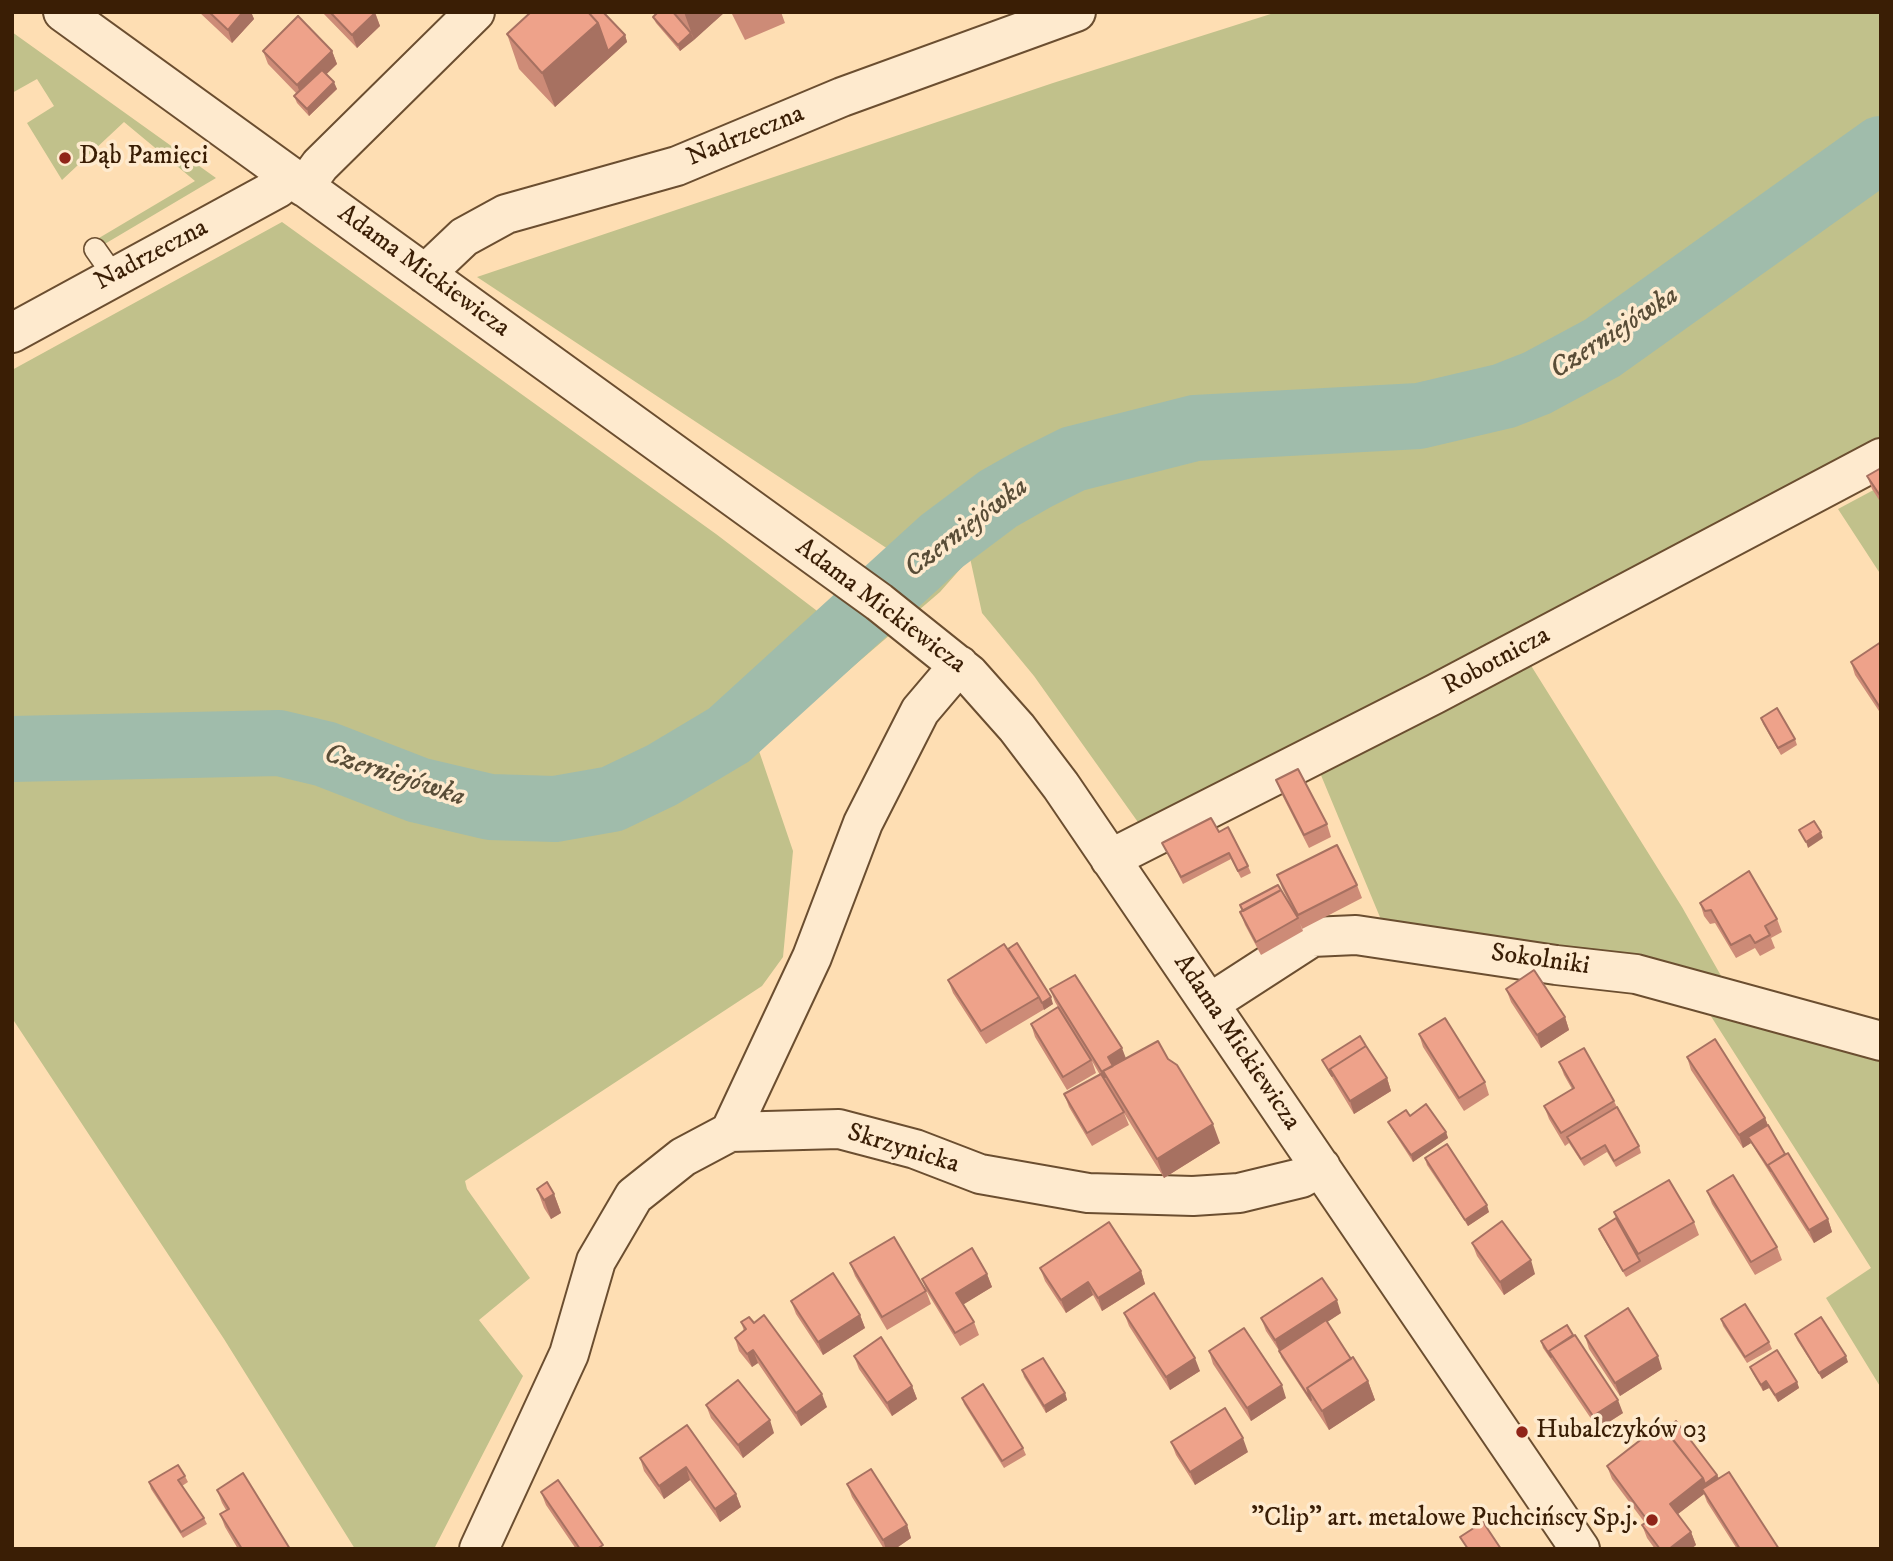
<!DOCTYPE html>
<html>
<head>
<meta charset="utf-8">
<style>
  body { margin:0 }
  #map { position:relative; width:1893px; height:1561px; overflow:hidden; background:#fedeb3; font-family:"IM FELL DW Pica",serif }
  canvas { display:block }
  .frame { position:absolute; inset:0; border:14px solid #3a1e05; pointer-events:none }
</style>
</head>
<body>
<div id="map">
<canvas width="1893" height="1561"></canvas>
<div class="frame"></div>
</div>
<script>
const g = document.querySelector('canvas').getContext('2d');
g.lineJoin = 'round';
function fill(path, color) { g.fillStyle = color; g.fill(path, 'evenodd'); }
const poly = rows => new Path2D(rows.map(r => 'M' + r).join(''));
function stroke(path, color, width, dash) { g.strokeStyle = color; g.lineWidth = width; g.lineCap = dash ? 'butt' : 'round'; g.setLineDash(dash || []); g.stroke(path); }
function drawText(font, color, halo, rows, align = 'center') {
  g.font = font + ' "IM FELL DW Pica",serif'; g.lineWidth = 7; g.setLineDash([]); g.textBaseline = 'middle'; g.strokeStyle = halo; g.fillStyle = color; for (const [text, x, y, turn = 0] of rows) {
    g.save(); g.translate(x, y); g.rotate((+turn || 0) * Math.PI / 180); g.textAlign = isNaN(turn) ? turn : align; if (halo) g.strokeText(text, 0, 0); g.fillText(text, 0, 0); g.restore();
  }
}
fill(poly([
  [1277,12,1881,12,1881,441,1140,825,1034,676,982,613,970,558,940,592,758,748,793,851,783,957,762,986,465,1181,467,1189,530,1278,479,1320,523,1376,434,1549,355,1549,224,1339,12,1018,12,370,282,222,716,534,829,620,891,551,477,277,1053,83],
  [12,32,216,178,103,245,99,238,195,181,124,122,62,180,27,123,54,106,37,79,12,93],
  [1881,486,1881,575,1838,509],
  [1530,664,1682,907,1724,981,1382,922,1318,768],
  [1707,1010,1881,1051,1881,1388,1826,1298,1871,1268]
]), '#c1c18b');
stroke(poly([
  [12,749,279,743,325,754,418,790,490,807,555,809,612,799,662,775,729,735,942,541,998,499,1035,478,1073,459,1195,428,1419,416,1504,396,1537,383,1602,348,1881,149]
]), '#a0bcab', 66);
const lane = poly([
  [95,249,114,276]
]);
const street = poly([
  [63,12,879,602,969,674,1017,728,1061,786,1580,1549],
  [304,187,320,165,475,12],
  [425,274,464,237,506,214,677,166,842,97,1076,12],
  [12,333,278,188,290,177],
  [1110,859,1435,694,1881,458],
  [1210,1003,1312,937,1356,935,1556,965,1636,974,1881,1041],
  [730,1132,812,957,863,823,920,711,959,665],
  [479,1549,569,1354,596,1261,634,1196,683,1157,730,1132,839,1129,915,1149,980,1174,1088,1193,1193,1196,1239,1193,1301,1178,1321,1167]
]);
stroke(lane, '#6b4e30', 24);
stroke(street, '#6b4e30', 42);
stroke(lane, '#feeace', 21);
stroke(street, '#feeace', 38);
fill(poly([
  [199,12,251,12,254,19,232,43],
  [322,12,375,12,380,26,357,48],
  [658,12,725,12,680,51,656,23,653,17],
  [731,12,781,12,785,23,745,40],
  [507,34,625,35,627,42,555,107,519,69],
  [263,51,332,51,337,64,326,74,337,89,309,116,297,103,294,96,297,94,268,64],
  [1881,468,1881,503,1872,489,1867,476],
  [1881,642,1881,714,1855,675,1851,662],
  [1761,718,1795,739,1797,745,1781,755,1763,724],
  [1276,780,1327,824,1331,837,1309,848,1281,793],
  [1219,832,1248,866,1251,873,1241,878,1231,859,1183,884,1162,843],
  [1277,875,1357,885,1362,898,1302,929,1300,923,1303,931,1261,955,1245,925,1240,912,1242,911,1240,905,1293,910,1282,888],
  [1700,903,1777,919,1782,932,1771,938,1775,948,1760,956,1755,948,1736,958,1715,923,1710,924,1704,916],
  [1008,949,1053,1004,986,1044,953,993,948,980],
  [1050,989,1126,1059,1220,1143,1164,1178,1124,1113,1129,1125,1092,1146,1069,1107,1064,1094,1100,1075,1092,1061,1096,1073,1067,1090,1035,1037,1031,1024,1069,1025,1055,1002],
  [1506,989,1565,1017,1569,1030,1541,1048,1511,1002],
  [1419,1034,1485,1082,1489,1095,1464,1111,1423,1047],
  [1687,1057,1765,1118,1768,1125,1785,1154,1828,1219,1832,1232,1814,1243,1751,1143,1743,1148,1691,1070],
  [1322,1060,1387,1078,1391,1091,1354,1114,1325,1066],
  [1559,1062,1614,1101,1617,1107,1639,1146,1641,1153,1616,1167,1607,1152,1584,1166,1569,1143,1565,1146,1549,1119,1544,1106,1572,1089,1564,1075],
  [1410,1116,1446,1132,1448,1138,1413,1162,1391,1128,1388,1122],
  [1425,1158,1489,1212,1468,1226,1427,1165],
  [537,1189,554,1194,561,1213,551,1219,544,1208],
  [1707,1191,1777,1247,1782,1260,1755,1275,1712,1204],
  [1614,1212,1694,1222,1699,1235,1626,1277,1601,1235,1599,1229,1616,1218],
  [1472,1243,1535,1274,1504,1295,1477,1256],
  [850,1263,926,1291,931,1304,887,1330,855,1276],
  [1040,1268,1141,1271,1145,1284,1102,1311,1093,1295,1066,1313,1045,1281],
  [987,1274,992,1287,963,1304,974,1322,979,1335,960,1346,927,1292,922,1279],
  [791,1301,860,1315,865,1328,823,1355,796,1314],
  [1124,1313,1200,1371,1170,1390,1129,1326],
  [1341,1313,1327,1322,1351,1359,1368,1381,1375,1400,1329,1430,1281,1357,1280,1352,1266,1331,1261,1318],
  [1721,1319,1769,1342,1772,1349,1747,1363,1723,1326],
  [741,1322,827,1407,801,1426,758,1363,752,1367,739,1351,735,1338,744,1331],
  [1795,1334,1848,1362,1822,1379,1797,1340],
  [1585,1336,1662,1369,1620,1396,1589,1349],
  [1541,1341,1623,1413,1598,1429,1554,1364,1543,1348],
  [1209,1351,1286,1398,1251,1421,1213,1364],
  [854,1356,912,1386,917,1399,892,1416,859,1369],
  [1750,1367,1797,1382,1799,1388,1778,1402,1769,1388,1763,1391,1753,1374],
  [1022,1370,1065,1393,1067,1400,1046,1413,1024,1377],
  [962,1398,1023,1448,1026,1455,1004,1468,964,1404],
  [706,1405,774,1433,743,1458,711,1418],
  [687,1425,736,1494,741,1507,720,1522,690,1480,664,1499,644,1471,640,1458],
  [1665,1430,1717,1475,1719,1478,1779,1549,1737,1549,1707,1502,1704,1494,1678,1514,1691,1532,1696,1545,1691,1549,1655,1549,1647,1538,1642,1525,1645,1523,1612,1479,1607,1466],
  [1171,1442,1248,1452,1195,1485,1176,1455],
  [185,1476,188,1482,182,1486,204,1518,207,1524,183,1538,151,1489,149,1482],
  [847,1484,907,1525,911,1538,895,1549,884,1549,852,1497],
  [217,1490,290,1549,238,1549,225,1527,220,1514,226,1510,222,1503],
  [541,1492,604,1549,576,1549,546,1505]
]), '#cd8b77');
fill(poly([
  [243,12,251,12,254,19,232,43,228,30],
  [684,12,725,12,694,40],
  [375,13,380,26,357,48,352,35],
  [598,23,625,35,627,42,555,107,542,73],
  [691,33,694,40,680,51,678,45],
  [332,51,337,64,302,98,297,85],
  [334,82,337,89,309,116,307,109],
  [1821,832,1823,838,1808,848,1806,842],
  [1051,997,1053,1004,1044,1010,1042,1003],
  [1565,1017,1569,1030,1541,1048,1537,1035],
  [1122,1048,1127,1061,1113,1070,1108,1057],
  [1387,1078,1391,1091,1354,1114,1350,1101],
  [1765,1118,1770,1131,1748,1137,1751,1143,1743,1148,1739,1135],
  [1213,1124,1220,1143,1164,1178,1157,1159],
  [1446,1132,1448,1138,1413,1162,1411,1155],
  [554,1194,561,1213,551,1219,544,1200],
  [1487,1205,1489,1212,1468,1226,1465,1220],
  [1828,1219,1832,1232,1814,1243,1809,1230],
  [1531,1260,1535,1274,1504,1295,1500,1282],
  [1141,1271,1145,1284,1102,1311,1098,1298],
  [987,1274,992,1287,961,1306,956,1293],
  [1088,1282,1093,1295,1066,1313,1061,1300],
  [1337,1300,1341,1313,1280,1353,1275,1340],
  [860,1315,865,1328,823,1355,818,1342],
  [753,1350,758,1363,752,1367,747,1354],
  [1658,1356,1662,1369,1620,1396,1615,1383],
  [1846,1356,1848,1362,1822,1379,1819,1373],
  [1195,1358,1200,1371,1170,1390,1166,1377],
  [1368,1381,1375,1400,1329,1430,1322,1411],
  [1766,1381,1769,1388,1763,1391,1761,1385],
  [1797,1382,1799,1388,1778,1402,1775,1395],
  [1282,1385,1286,1398,1251,1421,1247,1408],
  [912,1386,917,1399,892,1416,887,1403],
  [1065,1393,1067,1400,1046,1413,1044,1406],
  [822,1394,827,1407,801,1426,796,1413],
  [1618,1400,1623,1413,1598,1429,1593,1416],
  [770,1420,774,1433,743,1458,738,1445],
  [1243,1438,1248,1452,1195,1485,1190,1472],
  [686,1467,690,1480,664,1499,659,1486],
  [1717,1475,1720,1482,1707,1491,1705,1484],
  [1703,1478,1707,1491,1702,1489,1704,1494,1674,1517,1670,1504],
  [736,1494,741,1507,720,1522,715,1509],
  [907,1525,911,1538,895,1549,886,1549,883,1540],
  [1691,1532,1696,1545,1691,1549,1669,1549]
]), '#a77161');
const building = poly([
  [209,12,243,12,228,30,209,12],
  [330,12,375,12,375,13,352,35,330,12],
  [531,12,588,12,598,23,542,73,507,34,531,12],
  [588,12,603,12,625,35,608,51,598,23,588,12],
  [658,12,673,12,691,33,678,45,653,17,658,12],
  [298,16,332,51,297,85,263,51,298,16],
  [322,70,334,82,307,109,294,96,322,70],
  [1881,468,1881,497,1867,476,1881,468],
  [1881,642,1881,709,1851,662,1881,642],
  [1777,708,1795,739,1778,748,1761,718,1777,708],
  [1298,769,1327,824,1304,835,1276,780,1298,769],
  [1211,818,1219,832,1228,827,1248,866,1238,871,1229,853,1181,877,1162,843,1211,818],
  [1814,821,1821,832,1806,842,1799,830,1814,821],
  [1337,845,1357,885,1298,915,1277,875,1337,845],
  [1749,871,1777,919,1765,926,1770,935,1755,943,1750,935,1731,945,1711,910,1705,911,1700,903,1749,871],
  [1278,885,1281,890,1243,911,1240,905,1278,885],
  [1281,890,1298,918,1256,942,1240,912,1281,890],
  [1017,943,1051,997,1042,1003,1039,997,1008,949,1017,943],
  [1004,944,1039,997,981,1031,948,980,1004,944],
  [1534,970,1565,1017,1537,1035,1506,989,1534,970],
  [1075,975,1122,1048,1108,1057,1113,1066,1103,1071,1105,1077,1050,989,1075,975],
  [1058,1007,1091,1060,1063,1077,1031,1024,1058,1007],
  [1445,1018,1485,1082,1459,1098,1419,1034,1445,1018],
  [1360,1036,1366,1046,1330,1069,1332,1076,1322,1060,1360,1036],
  [1715,1039,1765,1118,1739,1135,1687,1057,1715,1039],
  [1158,1041,1168,1059,1177,1065,1213,1124,1157,1159,1103,1071,1158,1041],
  [1366,1046,1387,1078,1350,1101,1330,1069,1366,1046],
  [1584,1048,1614,1101,1561,1133,1544,1106,1574,1088,1559,1062,1584,1048],
  [1101,1074,1124,1112,1087,1133,1064,1094,1101,1074],
  [1426,1104,1446,1132,1411,1155,1388,1122,1406,1110,1410,1116,1426,1104],
  [1617,1107,1639,1146,1614,1161,1605,1145,1581,1159,1567,1137,1617,1107],
  [1768,1125,1785,1154,1768,1165,1771,1171,1748,1137,1768,1125],
  [1447,1144,1487,1205,1465,1220,1425,1158,1447,1144],
  [1788,1153,1828,1219,1809,1230,1768,1165,1788,1153],
  [1733,1175,1777,1247,1751,1262,1707,1191,1733,1175],
  [1669,1180,1694,1222,1638,1254,1614,1212,1669,1180],
  [547,1182,554,1194,544,1200,537,1189,547,1182],
  [1616,1218,1640,1261,1623,1271,1599,1229,1616,1218],
  [1502,1221,1531,1260,1500,1282,1472,1243,1502,1221],
  [1109,1222,1141,1271,1098,1298,1088,1282,1061,1300,1040,1268,1109,1222],
  [894,1237,926,1291,882,1317,850,1263,894,1237],
  [972,1248,987,1274,956,1293,974,1322,955,1333,922,1279,972,1248],
  [833,1273,860,1315,818,1342,791,1301,833,1273],
  [1322,1278,1337,1300,1275,1340,1261,1318,1322,1278],
  [1154,1293,1195,1358,1166,1377,1124,1313,1154,1293],
  [1745,1304,1769,1342,1745,1357,1721,1319,1745,1304],
  [1628,1308,1658,1356,1615,1383,1585,1336,1628,1308],
  [764,1315,822,1394,796,1413,753,1350,747,1354,735,1338,746,1329,741,1322,749,1317,754,1323,764,1315],
  [1821,1317,1846,1356,1819,1373,1795,1334,1821,1317],
  [1326,1320,1351,1359,1307,1388,1311,1400,1279,1351,1326,1320],
  [1567,1325,1573,1335,1549,1351,1551,1357,1541,1341,1567,1325],
  [1244,1328,1282,1385,1247,1408,1209,1351,1244,1328],
  [1575,1335,1618,1400,1593,1416,1549,1351,1575,1335],
  [881,1337,912,1386,887,1403,854,1356,881,1337],
  [1777,1350,1797,1382,1775,1395,1766,1381,1761,1385,1750,1367,1777,1350],
  [1353,1357,1368,1381,1322,1411,1307,1388,1353,1357],
  [1043,1358,1065,1393,1044,1406,1022,1370,1043,1358],
  [738,1380,770,1420,738,1445,706,1405,738,1380],
  [983,1384,1023,1448,1002,1461,962,1398,983,1384],
  [1225,1408,1243,1438,1190,1472,1171,1442,1225,1408],
  [1676,1421,1717,1475,1705,1484,1703,1478,1665,1430,1676,1421],
  [1661,1424,1703,1478,1670,1504,1691,1532,1669,1549,1660,1549,1642,1525,1648,1521,1607,1466,1661,1424],
  [687,1425,736,1494,715,1509,686,1467,659,1486,640,1458,687,1425],
  [178,1465,185,1476,178,1480,204,1518,181,1532,149,1482,178,1465],
  [871,1469,907,1525,883,1540,847,1484,871,1469],
  [1729,1472,1779,1549,1740,1549,1702,1489,1729,1472],
  [243,1473,290,1549,242,1549,220,1514,229,1509,217,1490,243,1473],
  [558,1480,603,1545,597,1549,580,1549,541,1492,558,1480],
  [1483,1522,1501,1549,1468,1549,1460,1537,1483,1522]
]);
fill(building, '#eea28a');
stroke(building, '#a77161', 2);
for (const [x, y, r, color] of [
  [65,158,7,"#8f2418"],
  [1522,1432,7,"#8f2418"],
  [1652,1520,7,"#8f2418"]
]) { const dot = new Path2D(); dot.arc(x, y, r, 0, 2 * Math.PI); g.fillStyle = color; g.fill(dot); stroke(dot, '#feeace', 2.5); }
drawText('26px', '#3a1e05', '#feeace', [
  ["Nadrzeczna",746,137,-22],
  ["Nadrzeczna",152,256,-28],
  ["Adama Mickiewicza",423,272,36],
  ["Adama Mickiewicza",880,607,37],
  ["Robotnicza",1497,662,-28],
  ["Sokolniki",1540,961,8],
  ["Adama Mickiewicza",1236,1043,56],
  ["Skrzynicka",903,1150,17]
]);
drawText('26px', '#3a1e05', '#feeace', [
  ["Dąb Pamięci",79,158],
  ["Hubalczyków 03",1536,1432],
  ["\"Clip\" art. metalowe Puchcińscy Sp.j.",1638,1520,"right"]
], 'left');
drawText('italic 28px', '#594d37', '#feeace', [
  ["Czerniejówka",1615,334,-33],
  ["Czerniejówka",967,529,-37],
  ["Czerniejówka",394,777,18]
]);
</script>
</body>
</html>
